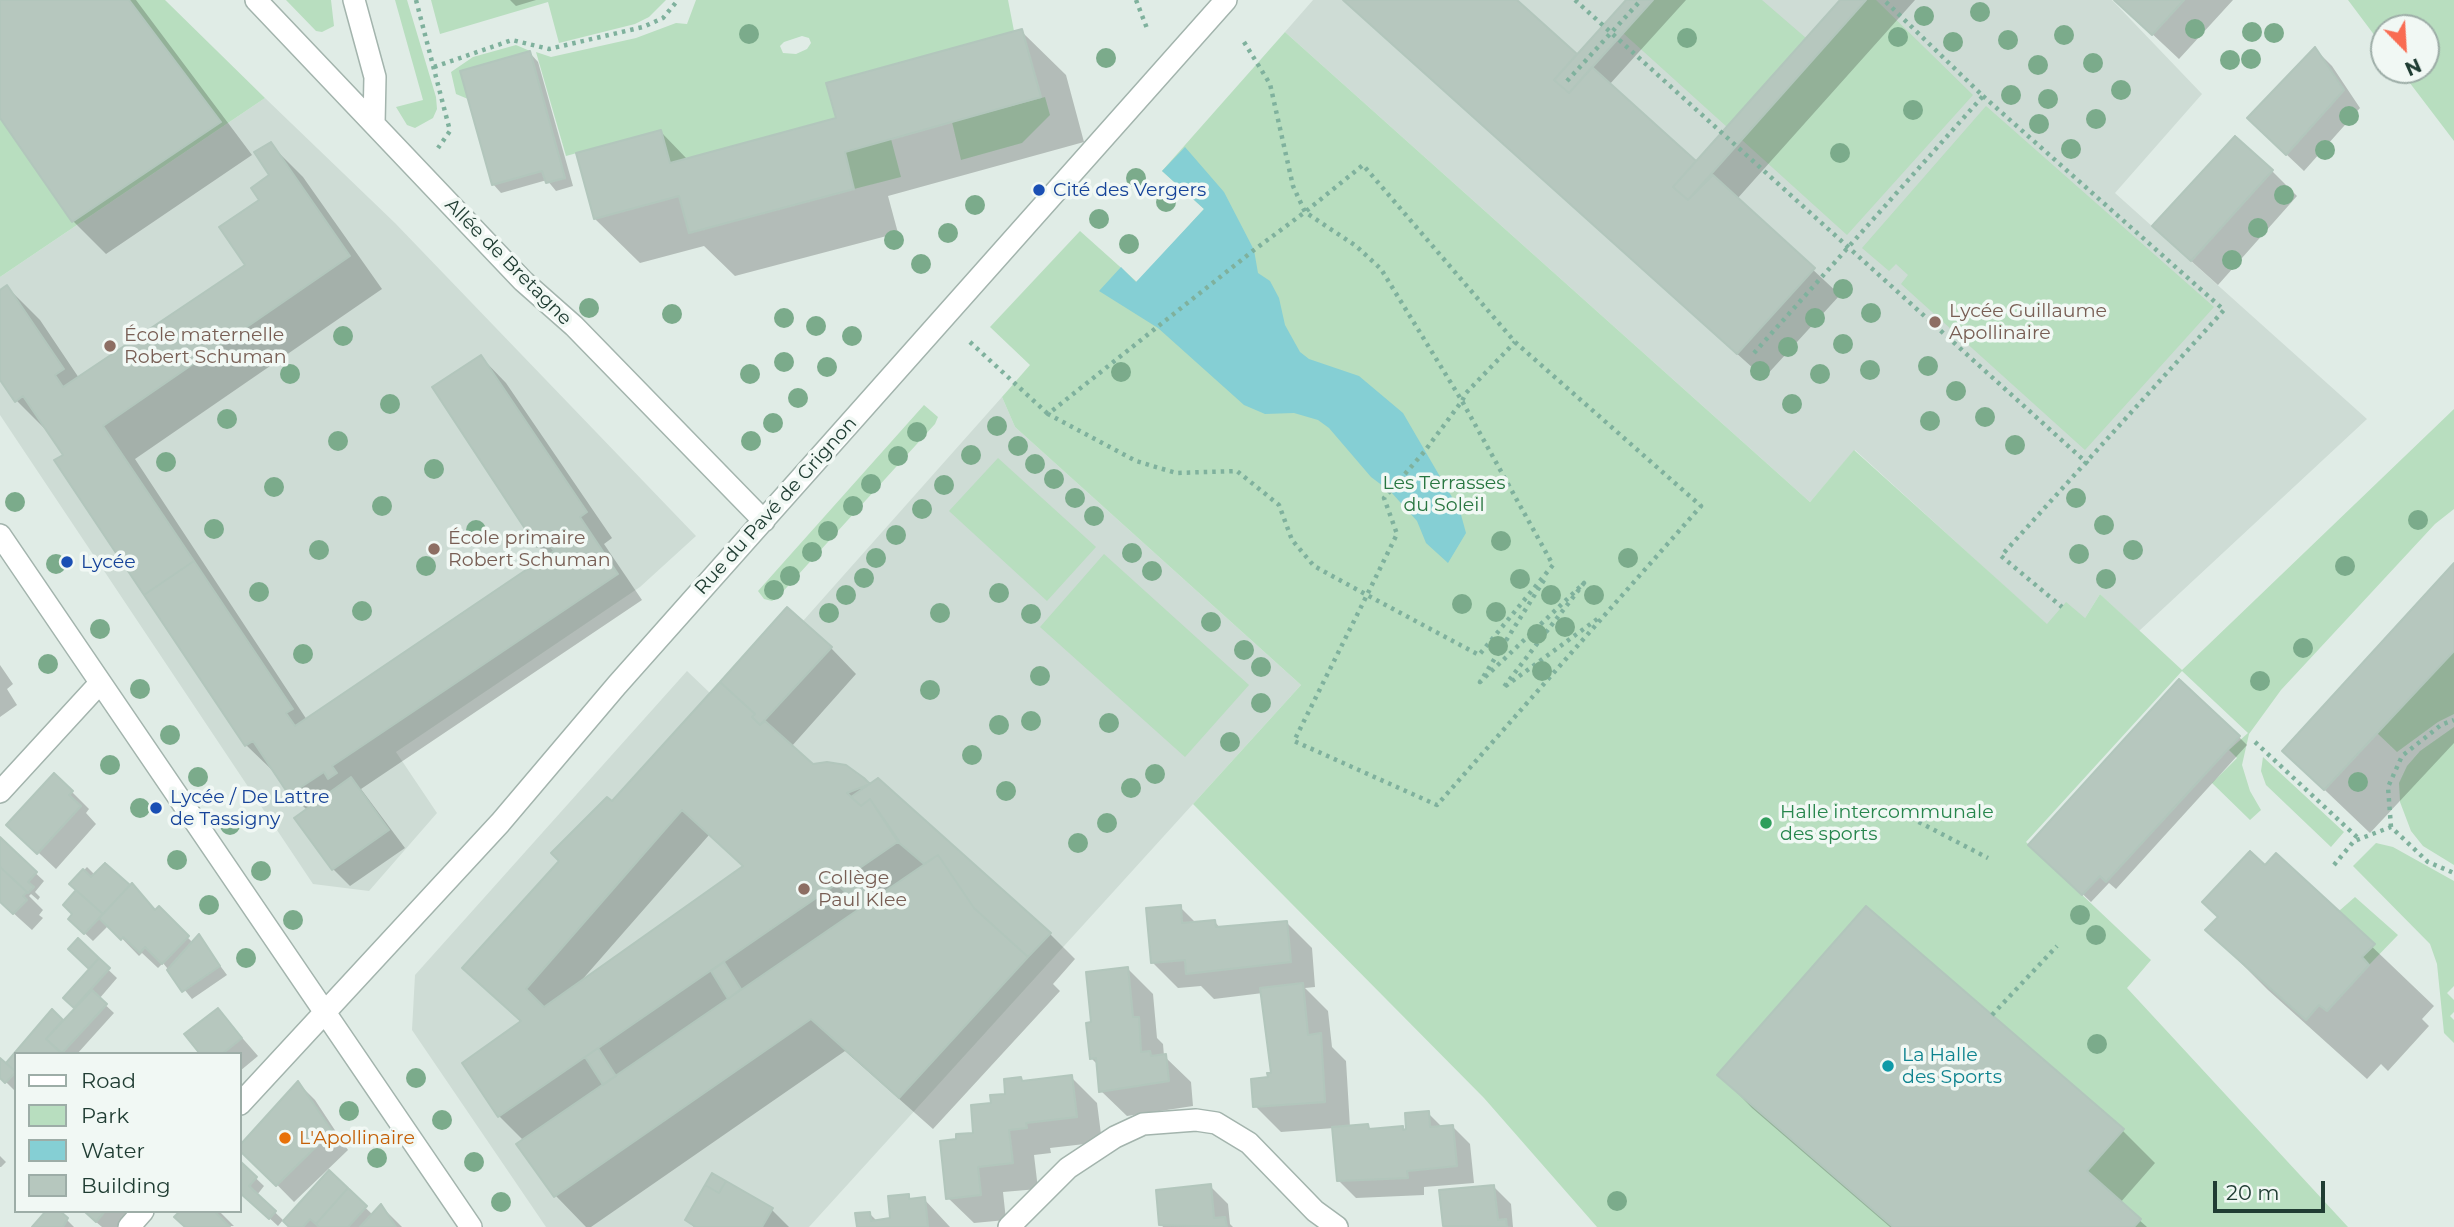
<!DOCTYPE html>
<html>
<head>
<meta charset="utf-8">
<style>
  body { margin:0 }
  #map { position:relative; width:2454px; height:1227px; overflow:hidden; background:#e0ece6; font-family:Montserrat,sans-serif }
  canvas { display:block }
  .legend { position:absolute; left:14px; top:1052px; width:228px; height:161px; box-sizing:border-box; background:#f1f8f4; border:2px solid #9dada7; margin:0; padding:9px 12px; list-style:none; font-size:21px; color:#203d33 }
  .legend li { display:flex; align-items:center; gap:14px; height:35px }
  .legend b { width:35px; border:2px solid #9dada7 }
  .north { position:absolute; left:2370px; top:14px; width:70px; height:70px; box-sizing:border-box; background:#f1f8f4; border:2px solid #9dada7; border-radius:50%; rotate:156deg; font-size:19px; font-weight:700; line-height:28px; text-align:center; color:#203d33 }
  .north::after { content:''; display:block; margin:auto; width:24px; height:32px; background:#f96c52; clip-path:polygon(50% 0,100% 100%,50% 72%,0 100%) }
  .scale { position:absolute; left:2213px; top:1181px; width:112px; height:32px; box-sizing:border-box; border:4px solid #203d33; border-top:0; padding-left:9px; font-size:21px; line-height:24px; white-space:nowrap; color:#203d33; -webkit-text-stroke:5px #f1f8f4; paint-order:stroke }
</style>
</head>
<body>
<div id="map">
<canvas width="2454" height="1227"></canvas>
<ul class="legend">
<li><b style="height:9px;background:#fff"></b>Road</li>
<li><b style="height:19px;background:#b8debf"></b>Park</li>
<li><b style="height:19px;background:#85cfd4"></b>Water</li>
<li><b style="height:19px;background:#b6c7be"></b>Building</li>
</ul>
<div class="north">N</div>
<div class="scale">20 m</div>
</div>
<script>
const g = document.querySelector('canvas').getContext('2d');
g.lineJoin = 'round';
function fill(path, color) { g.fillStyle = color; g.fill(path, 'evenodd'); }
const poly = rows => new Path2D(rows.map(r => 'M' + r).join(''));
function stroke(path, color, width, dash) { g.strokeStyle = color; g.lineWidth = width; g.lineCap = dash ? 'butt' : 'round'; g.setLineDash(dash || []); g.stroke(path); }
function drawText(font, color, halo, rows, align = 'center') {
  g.font = font + ' Montserrat,sans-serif'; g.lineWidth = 7; g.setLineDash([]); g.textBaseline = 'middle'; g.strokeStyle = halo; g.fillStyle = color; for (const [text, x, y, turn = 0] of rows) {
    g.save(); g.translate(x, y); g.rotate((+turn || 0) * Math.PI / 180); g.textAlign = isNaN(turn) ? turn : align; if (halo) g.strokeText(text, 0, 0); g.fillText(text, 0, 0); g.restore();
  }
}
fill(poly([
  [1313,0,2112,0,2202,94,2115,193,2367,419,2139,631,2100,594,2085,618,2047,625,1855,450,1810,502,1285,32],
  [265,98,395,223,696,536,640,587,396,752,437,813,369,891,313,884,0,415,0,277],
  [1002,397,1015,427,1301,685,809,1227,546,1227,412,1030,415,975,687,671,710,693,787,607,803,621]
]), '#cedcd5');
fill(poly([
  [0,0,165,0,265,98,0,277],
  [286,0,331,0,334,26,322,32,316,31],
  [395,0,407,0,436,97,437,109,433,118,415,128,407,125,396,107,423,100],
  [431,0,666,0,649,17,635,24,559,43,548,2,440,34],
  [696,0,1008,0,1014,31,827,83,836,118,670,163,661,130,566,156,536,52,551,57,636,38,676,23,687,24],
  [802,36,809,38,811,43,807,49,796,54,783,53,780,46,784,42],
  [1653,0,1762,0,1806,38,1727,127,1623,33],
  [1866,0,1876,0,1973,95,1847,235,1742,140],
  [2348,0,2454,0,2454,141,2400,70,2426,70,2426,28,2384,28,2384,48],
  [1285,32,1810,502,1854,450,2047,624,2066,602,2085,618,2100,594,2182,670,2454,409,2454,509,2435,524,2281,690,2249,734,2242,765,2250,791,2261,810,2250,820,2212,783,2237,758,2229,750,2248,733,2182,671,2026,842,2151,960,2127,988,2348,1227,1597,1227,1484,1098,1193,804,1301,685,1015,427,1002,397,1030,365,990,327,1080,231,1137,282,1204,209,1162,171],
  [516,45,530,51,460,71,468,99,456,94,451,72,473,57],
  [1045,97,1050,115,1022,143,961,160,952,122],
  [1986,106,2214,307,2085,450,1901,284,1908,275,1896,264,1889,271,1862,248],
  [891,139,901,177,854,189,845,152],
  [924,405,938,417,935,424,778,597,772,601,764,599,758,591],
  [998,458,1096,547,1047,601,949,511],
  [1104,554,1249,685,1185,757,1040,627],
  [2454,651,2454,714,2438,722,2397,752,2377,733],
  [2454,727,2454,865,2423,846,2411,831,2400,802,2399,783,2407,766,2420,751],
  [2263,757,2344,832,2331,847,2266,785,2261,771],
  [2376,843,2393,847,2454,881,2454,986,2447,993,2454,1000,2454,1012,2450,1016,2454,1020,2454,1043,2444,1033,2437,964,2430,944,2353,866],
  [2355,897,2398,935,2369,965,2362,957,2375,944,2339,911]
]), '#b8debf');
fill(poly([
  [1185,147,1224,192,1254,250,1258,273,1270,281,1279,298,1285,325,1300,352,1309,359,1359,376,1403,413,1460,511,1466,533,1448,563,1426,543,1417,521,1391,492,1371,477,1329,428,1318,420,1294,413,1265,414,1244,405,1158,328,1099,291,1121,267,1136,282,1204,209,1162,171]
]), '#85cfd4');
fill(poly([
  [0,0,136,0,252,155,106,254,73,221,0,115],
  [510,0,536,0,516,6],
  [1344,0,1515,0,1578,57,1629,0,1686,0,1609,85,1696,163,1842,0,1915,0,1737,199,1840,295,1764,378],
  [2116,0,2233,0,2179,59],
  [1021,31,1066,75,1084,142,888,196,898,233,735,276,704,246,640,263,595,219,661,132,688,160,838,120],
  [2315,49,2332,66,2360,108,2304,171,2267,136],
  [530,53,538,62,573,186,556,191,547,180,501,193,493,184],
  [270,144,303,177,382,289,135,459,307,720,549,556,538,546,481,357,506,383,612,538,604,544,642,600,361,789,405,848,350,886,333,869,297,818,307,810,291,794,274,769,272,770,246,745,65,456,49,433,16,400,0,377,0,292,7,287,40,320,79,378,247,266,262,200,272,176],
  [2272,171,2297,196,2218,285,2180,251],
  [2454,566,2454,743,2370,833,2284,751],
  [831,648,856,674,791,747,813,766,845,767,1050,934,1075,959,1053,984,1060,991,933,1129,845,1051,591,1227,586,1227,556,1196,519,1144,524,1141,499,1116,522,1023,464,968,612,804],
  [709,835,745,867,582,982,581,981],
  [0,665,13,684,7,689,17,705,0,717],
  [2239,737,2247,745,2116,889,2109,883,2091,902,2030,844],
  [72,792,89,809,86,813,96,824,56,869,9,825],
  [0,840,44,881,35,892,40,897,38,900,31,894,29,896,43,910,39,915,43,918,32,930,0,901],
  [2276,855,2434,1006,2422,1019,2429,1026,2388,1071,2381,1064,2367,1079,2268,990,2208,930],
  [105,865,156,911,159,908,193,943,199,937,227,975,192,999,163,963,158,968,142,953,139,956,109,925,93,941,78,927,75,915,78,890,71,884,87,867,95,875],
  [1180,907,1197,924,1215,922,1221,929,1287,923,1312,948,1315,987,1305,988,1328,1011,1332,1047,1346,1061,1350,1127,1368,1126,1372,1131,1402,1127,1408,1133,1428,1113,1443,1128,1453,1127,1470,1144,1474,1183,1424,1187,1424,1195,1356,1198,1339,1181,1334,1128,1281,1132,1255,1106,1273,1074,1263,993,1214,999,1201,986,1178,988,1152,962],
  [78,941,117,978,99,999,114,1013,77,1054,16,1054,14,1090,0,1076,0,1060,12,1071,14,1068,8,1063,52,1012,63,1022,76,1009,65,998,91,969,71,949],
  [1128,969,1153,994,1157,1038,1163,1044,1164,1056,1191,1082,1193,1106,1127,1116,1101,1091,1098,1065,1091,1058],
  [218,1010,258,1056,240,1071,240,1054,202,1054],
  [1720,1075,2122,1130,2155,1163,2120,1203,2147,1227,1890,1227,1752,1108],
  [1071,1077,1097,1103,1102,1142,1050,1148,1051,1153,1034,1155,1038,1189,1003,1192,1006,1220,974,1223,948,1198,958,1141,975,1134,993,1105,1007,1096,1021,1079,1024,1082],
  [298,1083,315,1100,348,1150,294,1202,240,1147],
  [0,1156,6,1162,1,1167,0,1167],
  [240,1163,264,1186,257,1195,283,1220,278,1226,240,1191],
  [329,1173,373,1215,381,1206,402,1227,291,1227],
  [712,1175,772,1210,789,1227,694,1227,687,1220],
  [1210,1186,1228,1204,1230,1224,1233,1227,1163,1227,1161,1224],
  [1493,1186,1511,1204,1513,1227,1444,1226],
  [908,1196,913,1200,924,1199,950,1227,858,1227,869,1213,878,1222,892,1220],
  [58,1211,74,1227,34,1227],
  [83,1211,137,1211,123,1227,102,1227],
  [182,1211,219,1211,234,1226,186,1227]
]), '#0003');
const building = poly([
  [0,0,129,0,221,122,72,222,0,118,0,0],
  [1343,0,1517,0,1577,54,1554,80,1569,93,1592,67,1696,161,1673,187,1688,200,1713,175,1815,268,1737,354,1343,0],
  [1626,0,1653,0,1569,93,1554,80,1626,0],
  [1840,0,1866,0,1688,200,1673,187,1840,0],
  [2114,0,2184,0,2152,35,2114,0],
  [1022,29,1041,97,845,152,854,189,689,233,679,196,594,219,576,153,661,130,670,163,836,118,826,83,1022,29],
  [2315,47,2344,90,2286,155,2247,118,2315,47],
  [530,51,565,178,546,183,542,171,492,185,460,71,530,51],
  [2235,136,2273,170,2191,261,2152,226,2235,136],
  [271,142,350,256,103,426,194,561,144,595,54,460,63,455,23,396,15,402,0,380,0,290,7,285,64,369,55,375,63,387,245,265,219,227,259,200,251,188,269,175,254,152,271,142],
  [481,355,587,512,580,517,618,574,332,766,337,773,328,779,324,772,289,795,253,741,245,746,144,595,194,561,293,709,286,713,295,726,554,551,546,540,537,547,432,387,481,355],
  [2454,563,2454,651,2324,790,2282,751,2454,563],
  [787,607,832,647,760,725,752,717,755,714,720,682,787,607],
  [2179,679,2240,736,2106,882,2100,876,2082,895,2028,845,2179,679],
  [720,682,755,714,752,717,760,725,765,721,813,764,827,762,846,765,864,778,870,784,847,793,861,806,870,799,899,841,498,1117,462,1063,521,1021,462,968,559,861,551,853,607,797,612,801,720,682],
  [682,810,743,866,544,1007,526,989,682,810],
  [54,773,73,791,69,795,81,806,37,854,6,825,54,773],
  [351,777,389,830,332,870,294,818,351,777],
  [878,778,1051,933,1028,957,974,908,938,855,924,864,898,842,870,799,861,806,851,797,878,778],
  [0,837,37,872,28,882,34,887,28,893,0,867,0,837],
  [2250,851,2265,865,2276,853,2375,944,2362,957,2369,965,2327,1011,2319,1005,2306,1020,2205,930,2218,917,2202,902,2250,851],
  [938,855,974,908,1028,957,899,1098,811,1019,554,1197,516,1144,938,855],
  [105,863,130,885,103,914,69,884,83,869,91,877,105,863],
  [0,867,27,892,23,896,27,900,13,914,0,902,0,867],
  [849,876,874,898,861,907,837,884,849,876],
  [132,883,155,910,159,906,189,936,162,964,145,947,140,953,123,937,121,940,99,918,132,883],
  [76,890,103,914,84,934,68,919,72,914,63,905,76,890],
  [1181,905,1182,923,1215,920,1216,927,1287,921,1291,962,1186,974,1185,960,1151,963,1146,908,1181,905],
  [1866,906,2124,1129,2087,1171,2141,1219,2134,1227,1893,1227,1717,1075,1866,906],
  [199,934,220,966,182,992,167,970,199,934],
  [78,938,99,958,89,969,68,949,78,938],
  [99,958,110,968,74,1008,63,998,99,958],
  [724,962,741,989,728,999,711,971,724,962],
  [1128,967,1133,1017,1139,1017,1141,1052,1150,1051,1151,1056,1166,1054,1169,1081,1099,1092,1096,1058,1090,1059,1086,1023,1091,1022,1086,972,1128,967],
  [1303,983,1308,1035,1321,1033,1325,1102,1253,1107,1251,1079,1268,1077,1267,1073,1271,1073,1260,988,1303,983],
  [92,990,107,1004,62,1053,46,1039,92,990],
  [218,1008,242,1038,222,1054,200,1054,184,1034,218,1008],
  [52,1009,63,1020,46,1039,62,1054,16,1054,16,1072,6,1063,52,1009],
  [598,1048,616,1076,603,1085,585,1057,598,1048],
  [0,1058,16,1072,5,1083,0,1078,0,1058],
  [1072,1075,1077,1117,1026,1123,1027,1128,1009,1130,1013,1163,978,1167,981,1195,946,1199,940,1141,956,1139,956,1134,973,1133,971,1105,991,1103,990,1095,1005,1094,1004,1079,1021,1077,1022,1081,1072,1075],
  [298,1081,332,1131,276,1186,240,1151,240,1145,298,1081],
  [1429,1111,1430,1127,1453,1125,1457,1166,1407,1171,1408,1178,1337,1181,1332,1127,1368,1124,1369,1129,1403,1126,1403,1130,1406,1129,1405,1113,1429,1111],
  [240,1161,257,1177,249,1186,276,1211,269,1219,240,1193,240,1161],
  [329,1170,348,1188,316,1224,310,1219,303,1227,289,1227,283,1221,329,1170],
  [712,1173,726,1181,719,1193,705,1185,712,1173],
  [726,1181,773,1208,762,1227,696,1227,685,1220,705,1185,719,1193,726,1181],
  [1211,1184,1214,1218,1225,1217,1227,1227,1159,1225,1156,1190,1211,1184],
  [1494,1185,1498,1220,1506,1219,1507,1227,1443,1226,1439,1190,1494,1185],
  [348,1188,367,1206,348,1227,319,1227,316,1224,348,1188],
  [909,1194,909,1199,925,1197,928,1227,857,1227,855,1213,870,1212,871,1221,890,1218,888,1196,909,1194],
  [381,1204,396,1227,360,1227,381,1204],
  [46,1211,60,1211,68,1218,63,1227,32,1227,46,1211],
  [84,1211,105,1211,96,1222,84,1211],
  [180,1211,214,1211,230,1227,185,1227,174,1217,180,1211]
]);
fill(building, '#b6c7be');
stroke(building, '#b2c6bc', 2);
const minor = poly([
  [256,0,523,281,574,326,764,521],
  [354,0,375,77,374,124],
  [0,535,471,1227],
  [0,792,100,683],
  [240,1104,500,823,617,685,1226,0],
  [129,1227,143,1211],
  [1009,1227,1068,1168,1115,1137,1143,1124,1196,1120,1216,1123,1249,1143,1315,1211,1337,1227]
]);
stroke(minor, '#a3b4ad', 24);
stroke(poly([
  [416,0,450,131,438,148],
  [1136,0,1148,31],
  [1575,0,2088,464],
  [1244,42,1270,84,1293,186,1305,212,1356,246,1381,269,1462,401,1553,565,1479,655,1367,595,1314,566,1292,540,1279,505,1237,471,1176,473,1136,461,1048,414,1254,250,1305,212,1363,165,1515,342,1701,506,1437,805,1294,741,1367,595,1397,534,1384,498,1424,452,1462,401,1466,393,1515,342],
  [434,67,512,40,549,49,643,27,663,18,678,0],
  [1567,81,1641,0],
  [1983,96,2224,310,2001,556,2062,607],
  [970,342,1048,414],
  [1754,353,1983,96,1884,0],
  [1544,580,1480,682,1584,583,1503,688,1600,617],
  [2255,742,2359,839],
  [1911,818,1988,858],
  [2391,827,2388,787,2402,756,2441,725,2454,720],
  [2334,865,2354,841,2391,827,2428,862,2454,873],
  [1992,1015,2057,946]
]), '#7fb19d', 4.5, [3.5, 5]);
stroke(minor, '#fff', 21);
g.fillStyle = '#7bab8b';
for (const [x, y] of [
  [1980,12],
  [1924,16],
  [2195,29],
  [2252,32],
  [2274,33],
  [749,34],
  [2064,35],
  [1898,37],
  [1687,38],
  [2008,40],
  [1953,42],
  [1106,58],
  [2251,59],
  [2230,60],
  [2093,63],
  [2038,65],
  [2121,90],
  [2011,95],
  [2048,99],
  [1913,110],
  [2349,116],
  [2096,119],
  [2039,124],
  [2071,149],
  [2325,150],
  [1840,153],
  [1136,178],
  [2284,195],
  [1166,202],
  [975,205],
  [1099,219],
  [2258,228],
  [948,233],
  [894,240],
  [1129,244],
  [2232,260],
  [921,264],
  [1843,289],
  [589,308],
  [1871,313],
  [672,314],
  [784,318],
  [1815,318],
  [816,326],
  [343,336],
  [852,336],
  [1843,344],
  [1788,347],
  [784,362],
  [1928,366],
  [827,367],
  [1870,370],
  [1760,371],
  [1121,372],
  [290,374],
  [750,374],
  [1820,374],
  [1956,391],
  [798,398],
  [390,404],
  [1792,404],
  [1985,417],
  [227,419],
  [1930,421],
  [773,423],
  [997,426],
  [917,432],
  [338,441],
  [751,441],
  [2015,445],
  [1018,446],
  [971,455],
  [898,456],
  [166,462],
  [1035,464],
  [434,469],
  [1054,479],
  [871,484],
  [944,485],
  [274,487],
  [1075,498],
  [2076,498],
  [15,502],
  [382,506],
  [853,506],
  [922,509],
  [1094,516],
  [2418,520],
  [2104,525],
  [214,529],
  [476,530],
  [828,531],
  [896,535],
  [1501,541],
  [319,550],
  [2133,550],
  [812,552],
  [1132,553],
  [2079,554],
  [876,558],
  [1628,558],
  [56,564],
  [426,566],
  [2345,566],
  [1152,571],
  [790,576],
  [864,578],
  [1520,579],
  [2106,579],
  [774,590],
  [259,592],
  [999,593],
  [846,595],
  [1551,595],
  [1594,595],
  [1462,604],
  [362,611],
  [1496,612],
  [829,613],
  [940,613],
  [1031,614],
  [1211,622],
  [1565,627],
  [100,629],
  [1537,634],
  [1498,646],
  [2303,648],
  [1244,650],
  [303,654],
  [48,664],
  [1261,667],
  [1542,671],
  [1040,676],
  [2260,681],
  [140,689],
  [930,690],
  [1261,703],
  [1031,721],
  [1109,723],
  [999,725],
  [170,735],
  [1230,742],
  [972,755],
  [110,765],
  [1155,774],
  [198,777],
  [2358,782],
  [1131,788],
  [1006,791],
  [140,808],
  [1107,823],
  [230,825],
  [1078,843],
  [177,860],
  [261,871],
  [209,905],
  [2080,915],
  [293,920],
  [2096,935],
  [246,958],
  [2097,1044],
  [416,1078],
  [349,1111],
  [442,1120],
  [377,1158],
  [474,1162],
  [1617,1201],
  [501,1202]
]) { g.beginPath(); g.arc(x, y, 10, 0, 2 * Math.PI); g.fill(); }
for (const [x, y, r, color] of [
  [1039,190,7,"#1a4fb4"],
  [1935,322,7,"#8d6e63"],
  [110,346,7,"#8d6e63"],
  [434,549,7,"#8d6e63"],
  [67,562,7,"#1a4fb4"],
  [156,808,7,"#1a4fb4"],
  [1766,823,7,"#2e9e5b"],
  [804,889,7,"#8d6e63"],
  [1888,1066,7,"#0f9aa8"],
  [285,1138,7,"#e8710a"]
]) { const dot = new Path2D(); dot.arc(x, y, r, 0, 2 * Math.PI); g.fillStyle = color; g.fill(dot); stroke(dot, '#f1f8f4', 2.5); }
drawText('19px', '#164399', '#f1f8f4', [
  ["Cité des Vergers",1053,190],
  ["Lycée",81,562],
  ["Lycée / De Lattre",170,797],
  ["de Tassigny",170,819]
], 'left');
drawText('19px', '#203d33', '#f1f8f4', [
  ["Allée de Bretagne",508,262,45],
  ["Rue du Pavé de Grignon",776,506,-48]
]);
drawText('19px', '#785e54', '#f1f8f4', [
  ["Lycée Guillaume",1949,311],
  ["Apollinaire",1949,333],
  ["École maternelle",124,335],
  ["Robert Schuman",124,357],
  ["École primaire",448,538],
  ["Robert Schuman",448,560],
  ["Collège",818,878],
  ["Paul Klee",818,900]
], 'left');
drawText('19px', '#287640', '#f1f8f4', [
  ["Les Terrasses",1444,483],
  ["du Soleil",1444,505]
]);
drawText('19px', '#27864d', '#f1f8f4', [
  ["Halle intercommunale",1780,812],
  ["des sports",1780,834]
], 'left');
drawText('19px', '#0d838f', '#f1f8f4', [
  ["La Halle",1902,1055],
  ["des Sports",1902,1077]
], 'left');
drawText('19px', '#c56008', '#f1f8f4', [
  ["L'Apollinaire",299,1138]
], 'left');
</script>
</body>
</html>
